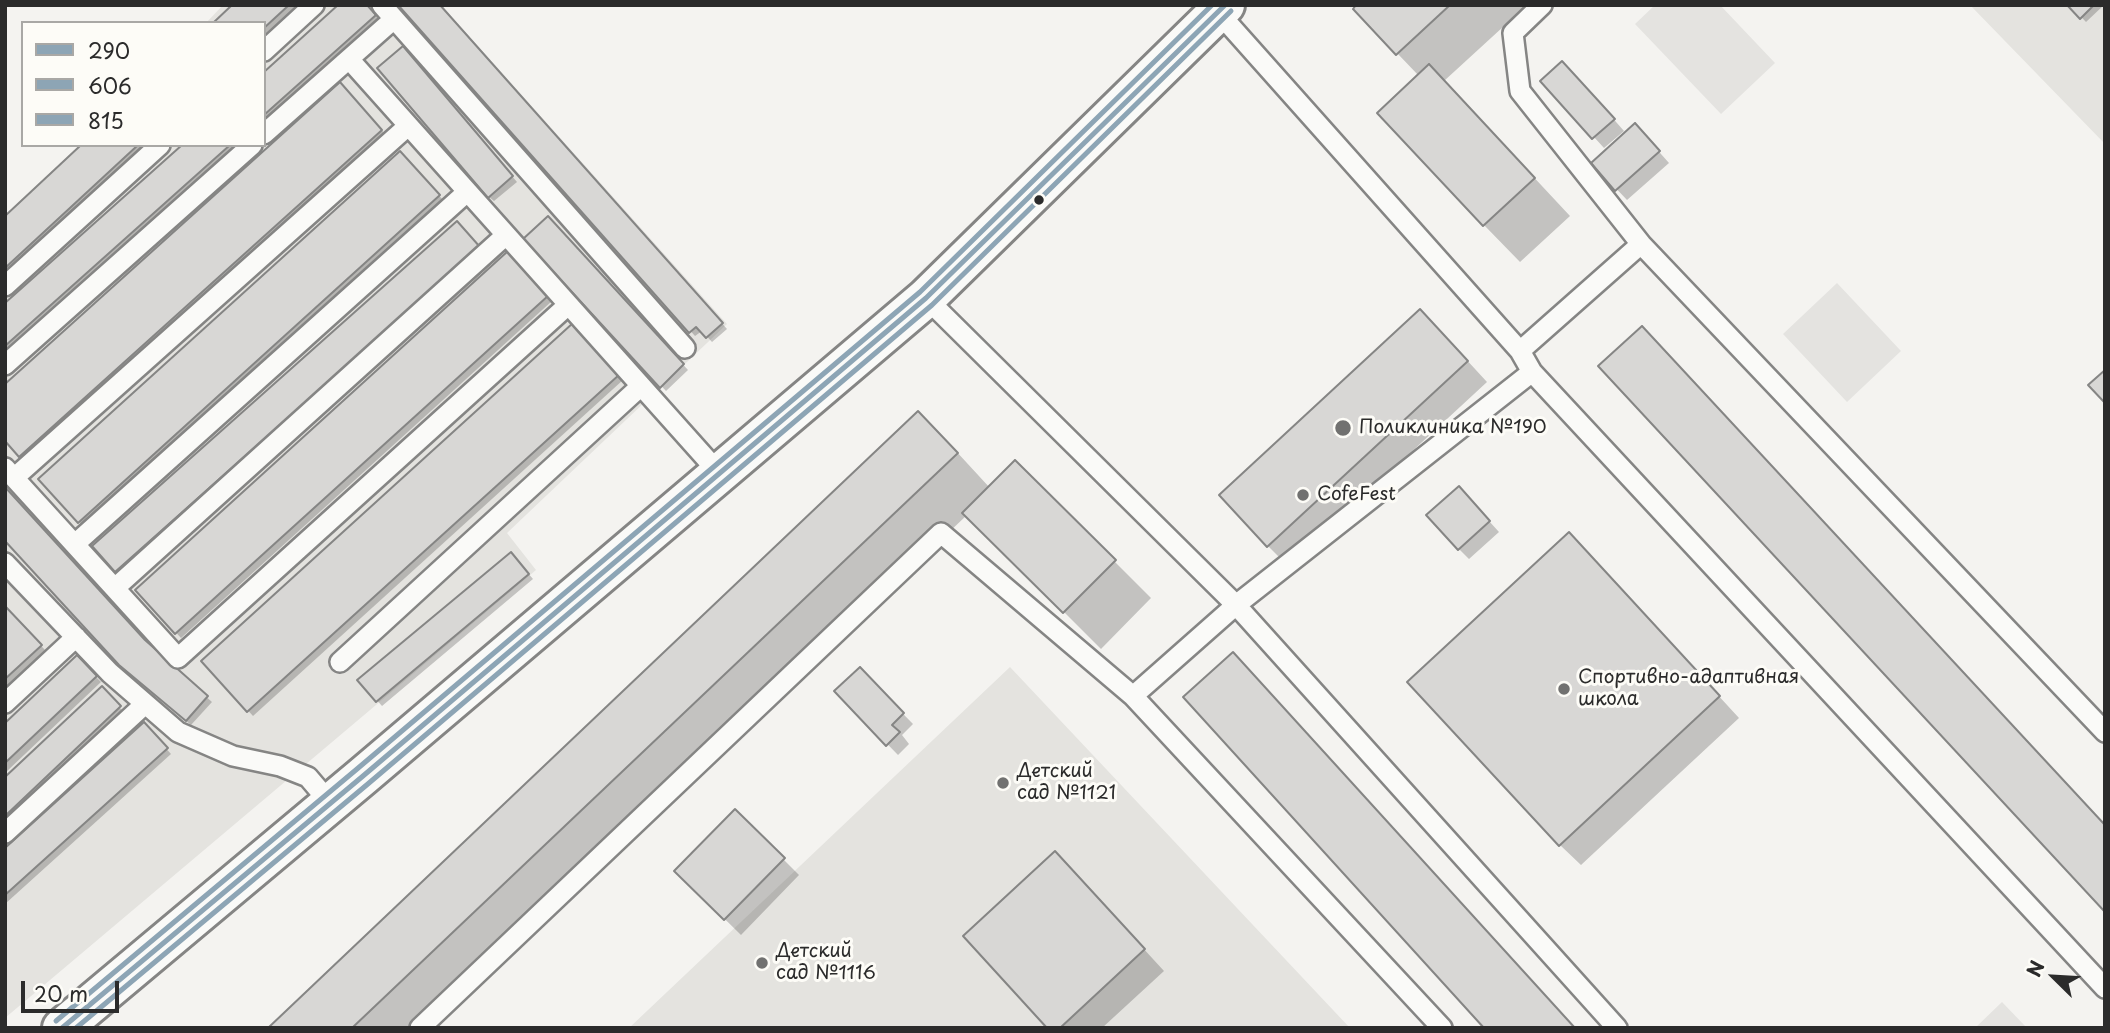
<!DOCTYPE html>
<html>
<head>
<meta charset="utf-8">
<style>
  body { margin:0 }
  #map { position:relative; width:2110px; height:1033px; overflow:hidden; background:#f4f3f0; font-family:"Playpen Sans",sans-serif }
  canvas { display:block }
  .frame { position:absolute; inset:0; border:7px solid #2b2b2b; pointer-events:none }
  .legend { position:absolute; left:21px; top:21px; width:245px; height:126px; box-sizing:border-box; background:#fdfcf7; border:2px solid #a9a8a5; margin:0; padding:9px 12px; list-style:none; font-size:21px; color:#2b2b2b }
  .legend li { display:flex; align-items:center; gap:14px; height:35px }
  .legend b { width:35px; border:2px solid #a9a8a5 }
  .north { position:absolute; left:2019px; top:942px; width:70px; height:70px; -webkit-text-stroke:5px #fdfcf7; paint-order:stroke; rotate:294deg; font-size:19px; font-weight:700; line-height:28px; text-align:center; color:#2b2b2b }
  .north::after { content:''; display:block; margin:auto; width:24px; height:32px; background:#2b2b2b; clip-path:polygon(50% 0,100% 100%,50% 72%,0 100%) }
  .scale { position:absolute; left:21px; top:981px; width:98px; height:32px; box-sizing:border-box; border:4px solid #2b2b2b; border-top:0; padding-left:9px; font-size:21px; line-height:24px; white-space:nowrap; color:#2b2b2b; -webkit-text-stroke:5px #fdfcf7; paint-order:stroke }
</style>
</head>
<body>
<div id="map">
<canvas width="2110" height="1033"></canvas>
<div class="frame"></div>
<ul class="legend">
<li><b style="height:9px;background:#8da5b5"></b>290</li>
<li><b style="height:9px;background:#8da5b5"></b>606</li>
<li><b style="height:9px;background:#8da5b5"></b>815</li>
</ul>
<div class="north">N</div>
<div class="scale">20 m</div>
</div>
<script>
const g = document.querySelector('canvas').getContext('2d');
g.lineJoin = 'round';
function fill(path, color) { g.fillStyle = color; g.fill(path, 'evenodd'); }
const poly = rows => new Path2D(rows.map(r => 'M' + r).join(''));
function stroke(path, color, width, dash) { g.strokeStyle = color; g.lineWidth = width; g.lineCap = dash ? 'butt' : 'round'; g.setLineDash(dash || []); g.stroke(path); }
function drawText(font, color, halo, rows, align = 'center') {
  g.font = font + ' "Playpen Sans",sans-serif'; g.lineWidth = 6; g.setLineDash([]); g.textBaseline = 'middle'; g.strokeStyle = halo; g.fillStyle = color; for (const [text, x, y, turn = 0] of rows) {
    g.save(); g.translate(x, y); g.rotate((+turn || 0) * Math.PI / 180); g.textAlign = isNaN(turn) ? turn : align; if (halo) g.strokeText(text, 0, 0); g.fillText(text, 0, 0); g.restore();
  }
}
fill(poly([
  [223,5,441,5,727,324,507,533,536,570,5,1018,5,229,87,145,264,145,264,23,206,23],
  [1970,5,2105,5,2105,144],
  [1010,667,1350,1028,629,1028]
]), '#e4e3df');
fill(poly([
  [1655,5,1720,5,1775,63,1721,114,1635,24],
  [1837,283,1901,351,1847,402,1783,334],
  [2002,1002,2027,1028,1975,1028]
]), '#e4e3e0');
fill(poly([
  [235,5,298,5,264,37,264,23],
  [366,5,380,21,264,124,264,74],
  [400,5,438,5,727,329,712,342,702,331,695,336],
  [1359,5,1527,5,1444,81,1570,216,1520,262,1484,225,1419,76,1355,9],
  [2070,5,2104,5,2086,22],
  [407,53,517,182,494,201,489,197],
  [1573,73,1624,131,1604,148,1543,81],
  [340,84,386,135,25,461,5,439],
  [1645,136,1669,163,1627,200,1593,164],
  [84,145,147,145,5,277,5,218],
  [184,145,240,145,5,355,5,306],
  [400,153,444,201,84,527,40,479],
  [548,218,688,370,666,391,526,239],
  [484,253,121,576,94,546],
  [508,253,552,301,181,638,137,590],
  [573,326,623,380,253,716,203,661],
  [1440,331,1487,382,1288,566,1268,546],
  [955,450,990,488,1015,462,1151,598,1101,649,967,515,427,1028,271,1028],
  [1469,499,1499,532,1469,559,1459,549],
  [1589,555,1739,718,1581,865,1560,845],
  [516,559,533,579,382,706,360,681],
  [5,608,45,650,5,688],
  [147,644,212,702,191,725,126,670],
  [1233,654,1266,688,1575,1028,1486,1028],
  [77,658,101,682,5,773,5,726],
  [859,669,913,724,902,735,909,744,898,755,836,691],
  [101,689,124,712,5,825,5,779],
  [144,724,171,754,5,904,5,850],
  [735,811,799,875,741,935,676,871],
  [1075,874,1164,971,1102,1028,1049,1028]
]), '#0003');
const building = poly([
  [232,5,289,5,264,28,264,23,213,23,232,5],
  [338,5,367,5,376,15,264,115,264,72,338,5],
  [398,5,440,5,723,323,706,338,696,327,689,333,398,5],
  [1356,5,1450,5,1396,55,1353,9,1356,5],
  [2067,5,2094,5,2080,19,2067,5],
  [403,46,513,176,488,198,377,68,403,46],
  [1562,61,1615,119,1592,139,1540,81,1562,61],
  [1429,64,1535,178,1483,226,1377,113,1429,64],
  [340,82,382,130,19,457,5,441,5,384,340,82],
  [1635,123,1660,151,1615,191,1591,163,1635,123],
  [81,145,138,145,5,268,5,216,81,145],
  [182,145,230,145,5,346,5,303,182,145],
  [400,151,440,195,78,523,38,479,400,151],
  [548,216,684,364,660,388,523,239,548,216],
  [457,221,480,247,115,572,92,546,457,221],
  [508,251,549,295,175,634,135,590,508,251],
  [1420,309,1468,361,1267,547,1219,495,1420,309],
  [573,323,620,374,247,712,201,661,573,323],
  [1642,326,2105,825,2105,912,1598,366,1642,326],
  [2105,370,2105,403,2088,385,2105,370],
  [918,411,958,453,352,1028,268,1028,918,411],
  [1015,460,1116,560,1063,613,962,513,1015,460],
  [1459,486,1490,521,1458,550,1426,515,1459,486],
  [5,487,145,640,208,696,186,721,119,665,5,541,5,487],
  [1569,532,1720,696,1559,846,1407,682,1569,532],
  [511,552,529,574,376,702,357,680,511,552],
  [5,606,42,645,5,679,5,606],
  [1233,652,1575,1028,1484,1028,1183,697,1233,652],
  [77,655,97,676,5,763,5,723,77,655],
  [860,667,904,713,892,725,900,732,886,746,834,691,860,667],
  [102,686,121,706,5,816,5,777,102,686],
  [144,722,168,748,5,895,5,848,144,722],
  [735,809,785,858,724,920,674,871,735,809],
  [1055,851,1145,949,1060,1028,1047,1028,963,936,1055,851]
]);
fill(building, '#d8d7d5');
stroke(building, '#858584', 2);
const lane = poly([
  [382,5,685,348],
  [1542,5,1513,33,1520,91,1641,244],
  [1218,12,1520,351,1532,372,2105,988],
  [264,51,314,5],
  [349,59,719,473],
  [264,134,394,19],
  [5,286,160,145],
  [926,298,1236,605,1532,372],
  [1520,351,1641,244,2105,732],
  [5,365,252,145],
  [5,468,178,658,568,305],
  [14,478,408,126],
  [75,544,467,192],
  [5,563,110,673,178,732,233,756,280,766,308,777,331,804],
  [115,588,506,235],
  [340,662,641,386],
  [1133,696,1236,605,1617,1028],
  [5,703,76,637],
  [5,833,145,704],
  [420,1028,941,533,1133,696,1442,1028]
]);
const secondary = poly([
  [62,1028,363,776,926,298,1225,5]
]);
stroke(lane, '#858584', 24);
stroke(secondary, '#858584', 44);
stroke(lane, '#fafaf8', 19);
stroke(secondary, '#fafaf8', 38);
stroke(poly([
  [62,1028,363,776,926,298,1225,5]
]), '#8da5b5', 5);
stroke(poly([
  [76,1028,369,783,932,305,1231,11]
]), '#8da5b5', 5);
stroke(poly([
  [56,1021,357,769,920,292,1212,5]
]), '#8da5b5', 5);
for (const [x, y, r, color] of [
  [1039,200,6,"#2b2b2b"],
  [1343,428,9,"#717170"],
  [1303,495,7,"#717170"],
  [1564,689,7,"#717170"],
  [1003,783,7,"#717170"],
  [762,963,7,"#717170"]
]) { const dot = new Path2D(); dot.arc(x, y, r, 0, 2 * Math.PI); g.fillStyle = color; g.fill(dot); stroke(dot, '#fdfcf7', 2.5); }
drawText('19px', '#2b2b2b', '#fdfcf7', [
  ["Поликлиника №190",1359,428],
  ["CofeFest",1317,495],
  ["Спортивно-адаптивная",1578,678],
  ["школа",1578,700],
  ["Детский",1017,772],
  ["сад №1121",1017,794],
  ["Детский",776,952],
  ["сад №1116",776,974]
], 'left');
</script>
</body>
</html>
